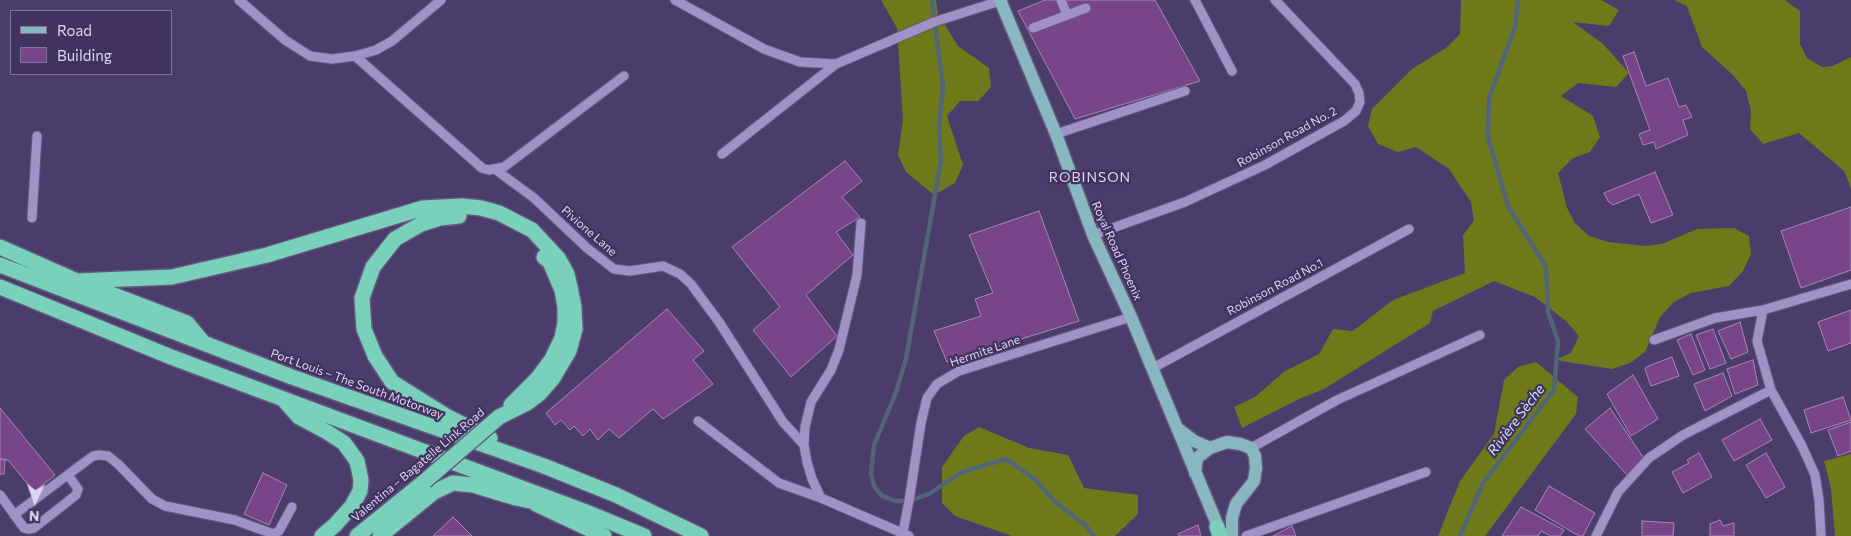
<!DOCTYPE html>
<html>
<head>
<meta charset="utf-8">
<style>
  body { margin:0 }
  #map { position:relative; width:1851px; height:536px; overflow:hidden; background:#4b3d6b; font-family:Commissioner,sans-serif }
  canvas { display:block }
  .legend { position:absolute; left:10px; top:10px; width:162px; height:65px; box-sizing:border-box; background:#413260; border:1px solid #7f749a; margin:0; padding:6px 9px; list-style:none; font-size:15px; color:#ddd6f2 }
  .legend li { display:flex; align-items:center; gap:10px; height:25px }
  .legend b { width:25px; border:1px solid #7f749a }
  .north { position:absolute; left:10px; top:476px; width:50px; height:50px; -webkit-text-stroke:4px #413260; paint-order:stroke; rotate:183deg; font-size:14px; font-weight:700; line-height:20px; text-align:center; color:#ddd6f2 }
  .north::after { content:''; display:block; margin:auto; width:18px; height:22px; background:#ddd6f2; clip-path:polygon(50% 0,100% 100%,50% 72%,0 100%) }
</style>
</head>
<body>
<div id="map">
<canvas width="1851" height="536"></canvas>
<ul class="legend">
<li><b style="height:6px;background:#89b7c0"></b>Road</li>
<li><b style="height:14px;background:#774588"></b>Building</li>
</ul>
<div class="north">N</div>
</div>
<script>
const g = document.querySelector('canvas').getContext('2d');
g.lineJoin = 'round';
function fill(path, color) { g.fillStyle = color; g.fill(path, 'evenodd'); }
const poly = rows => new Path2D(rows.map(r => 'M' + r).join(''));
function stroke(path, color, width, dash) { g.strokeStyle = color; g.lineWidth = width; g.lineCap = dash ? 'butt' : 'round'; g.setLineDash(dash || []); g.stroke(path); }
function drawText(font, color, halo, rows, align = 'center') {
  g.font = font + ' Commissioner,sans-serif'; g.lineWidth = 4.5; g.setLineDash([]); g.textBaseline = 'middle'; g.strokeStyle = halo; g.fillStyle = color; for (const [text, x, y, turn = 0] of rows) {
    g.save(); g.translate(x, y); g.rotate((+turn || 0) * Math.PI / 180); g.textAlign = isNaN(turn) ? turn : align; if (halo) g.strokeText(text, 0, 0); g.fillText(text, 0, 0); g.restore();
  }
}
fill(poly([
  [881,0,936,0,938,14,958,46,989,68,991,87,978,101,960,101,947,116,963,165,955,183,934,195,906,172,898,155,903,120,897,28],
  [1461,0,1601,0,1619,10,1609,26,1573,22,1603,44,1629,73,1616,87,1578,83,1561,96,1593,116,1600,137,1590,152,1573,158,1558,173,1567,208,1575,223,1589,236,1608,242,1645,246,1662,244,1697,229,1734,228,1749,236,1751,254,1743,271,1729,286,1691,293,1674,302,1660,317,1645,352,1630,363,1612,369,1555,360,1571,353,1579,336,1566,321,1535,297,1494,281,1433,311,1430,323,1324,389,1299,399,1242,428,1234,407,1255,397,1285,371,1319,354,1333,329,1353,331,1393,300,1465,273,1463,235,1474,221,1471,202,1449,169,1416,147,1398,152,1378,144,1368,126,1372,109,1412,69,1446,48,1460,34],
  [1674,0,1785,0,1800,11,1800,44,1807,58,1822,67,1833,66,1851,57,1851,188,1844,171,1799,133,1763,144,1750,129,1751,110,1746,91,1734,76,1702,47,1687,6],
  [1536,362,1578,397,1576,414,1485,536,1438,536,1460,481,1494,434,1504,380,1518,367],
  [979,427,1029,448,1068,455,1084,488,1138,495,1138,514,1115,536,1012,536,955,516,942,503,942,467,964,436],
  [1851,454,1851,536,1835,536,1831,488,1824,461]
]), '#6e7a19');
stroke(poly([
  [932,0,943,86,939,128,941,161,906,359,895,395,874,445,871,473,874,486,882,496,895,501,909,501,929,494,962,472,1006,459,1037,481,1054,501,1085,525,1094,536],
  [1460,536,1483,483,1554,390,1558,341,1548,312,1546,267,1508,206,1488,137,1489,98,1515,27,1518,0]
]), '#526478', 4.5);
const building = poly([
  [1045,0,1155,0,1200,81,1075,119,1018,11,1045,0],
  [1634,52,1646,86,1668,78,1679,107,1686,105,1692,117,1683,120,1688,135,1656,149,1654,142,1643,145,1639,134,1650,130,1623,56,1634,52],
  [845,161,862,181,842,197,860,217,836,232,853,255,806,295,837,336,791,377,753,330,780,307,732,247,845,161],
  [1655,172,1673,215,1651,223,1639,194,1613,205,1608,201,1604,193,1655,172],
  [1851,207,1851,270,1801,288,1781,231,1851,207],
  [1039,211,1079,321,947,362,934,331,981,316,975,299,993,293,969,235,1039,211],
  [667,309,704,351,693,360,713,384,663,419,653,409,619,438,609,429,598,440,590,429,583,436,574,426,570,430,561,420,555,425,546,413,667,309],
  [1851,310,1851,343,1828,351,1818,322,1851,310],
  [1740,322,1748,352,1731,359,1718,331,1740,322],
  [1713,329,1726,363,1710,369,1696,335,1713,329],
  [1691,334,1705,370,1693,375,1677,340,1691,334],
  [1672,357,1679,376,1651,386,1645,369,1646,367,1672,357],
  [1753,360,1758,385,1735,394,1727,369,1753,360],
  [1723,373,1732,396,1705,411,1694,384,1723,373],
  [1633,375,1658,419,1631,436,1607,394,1633,375],
  [1843,397,1851,420,1811,433,1804,410,1843,397],
  [0,408,55,475,34,492,8,460,0,459,0,408],
  [1610,408,1643,457,1627,475,1585,429,1610,408],
  [1760,419,1772,440,1734,461,1722,440,1760,419],
  [1851,422,1851,451,1838,456,1828,430,1851,422],
  [1699,453,1712,477,1683,493,1672,472,1689,463,1687,460,1699,453],
  [1766,453,1785,487,1766,498,1746,465,1766,453],
  [0,459,5,460,4,474,0,474,0,459],
  [263,473,287,485,269,525,244,514,263,473],
  [1549,486,1595,513,1583,536,1579,536,1535,510,1549,486],
  [1521,507,1564,530,1560,536,1551,536,1541,531,1538,536,1502,536,1521,507],
  [453,517,472,536,433,536,453,517],
  [1720,520,1723,526,1734,523,1734,536,1710,536,1710,524,1720,520],
  [1642,521,1674,523,1673,536,1642,536,1642,521],
  [1198,525,1201,536,1179,536,1178,534,1198,525],
  [1292,526,1296,536,1273,536,1292,526]
]);
fill(building, '#774588');
stroke(building, '#a987b6', 1);
const minor = poly([
  [239,0,285,40,310,56,332,59,355,56,376,50,392,41,441,0],
  [675,0,764,49,800,62,836,64,934,22,1003,0],
  [1061,0,1067,15],
  [1195,0,1232,71],
  [1033,28,1086,8],
  [355,56,482,168,489,170,504,167,624,76],
  [1056,134,1185,91],
  [722,154,836,64],
  [496,170,534,198,587,248,614,269,630,271,663,266,680,274,691,284,719,322,783,422,804,445],
  [32,218,37,136],
  [1093,235,1185,202,1265,165,1344,121,1356,111,1360,102,1359,93,1355,84,1275,0],
  [1654,340,1715,318,1763,310,1851,284],
  [1153,368,1409,229],
  [1771,390,1802,446,1815,475,1819,500,1821,536],
  [698,421,779,483,821,498,909,536],
  [1251,448,1337,400,1480,335],
  [0,495,24,528,29,529,34,528,76,495,78,489,68,475],
  [821,498,812,479,807,462,804,445,805,427,811,402,831,370,839,350,857,275,861,223],
  [14,515,93,456,99,455,108,456,118,464,152,499,165,506,235,520,273,534,279,531,292,507],
  [903,532,909,501,921,423,927,398,937,384,959,371,1131,317],
  [1246,536,1426,472],
  [1596,536,1618,492,1649,458,1683,435,1771,390,1757,341,1763,310]
]);
const major = poly([
  [1000,0,1056,134,1093,235,1131,317,1222,536],
  [1177,428,1194,441,1210,448],
  [1195,473,1197,458,1210,448,1227,442,1240,444,1251,448,1255,456,1256,468,1254,481,1236,504,1232,518,1232,536]
]);
const highway = poly([
  [459,216,440,218,421,224,395,239,373,267,362,298,364,329,375,356,392,382,448,417,490,438],
  [0,247,77,281,187,323,202,341],
  [0,265,292,377,544,466,616,495,701,536],
  [77,281,172,277,267,255,423,208,462,206,481,208,499,213,532,230,558,258,567,274,570,287,574,307,575,329,569,351,553,378,539,394,527,403,499,417],
  [0,287,171,357,586,512,644,536],
  [283,399,299,417,327,432,344,443,357,461,361,480,360,491,352,506,335,525,322,536],
  [511,405,538,378,552,359,562,338,565,323,565,307,562,290,550,262,544,257],
  [536,504,604,536],
  [1217,527,1220,536],
  [357,536,425,481],
  [380,536,434,492,453,483,473,485,516,498,545,504]
]);
stroke(minor, '#65597f', 11);
stroke(major, '#65597f', 15);
stroke(highway, '#65597f', 18);
stroke(minor, '#a091c6', 9);
stroke(major, '#89b7c0', 12);
stroke(highway, '#79d1bc', 15);
const highwayBridge = poly([
  [425,481,499,417]
]);
stroke(highwayBridge, '#65597f', 18, []);
stroke(highwayBridge, '#79d1bc', 15);
drawText('12px', '#ddd6f2', '#413260', [
  ["Robinson Road No. 2",1287,137,-29],
  ["Pivione Lane",589,231,41],
  ["Royal Road Phoenix",1117,251,66],
  ["Robinson Road No.1",1275,287,-28],
  ["Hermite Lane",985,351,-19],
  ["Port Louis – The South Motorway",357,384,20],
  ["Valentina – Bagatelle Link Road",418,465,-40]
]);
g.letterSpacing = '1px';
drawText('14px', '#ddd6f2', '#413260', [
  ["ROBINSON",1090,177]
]);
g.letterSpacing = '0px';
drawText('italic 14px', '#cee3f1', '#413260', [
  ["Rivière Sèche",1516,420,-53]
]);
</script>
</body>
</html>
